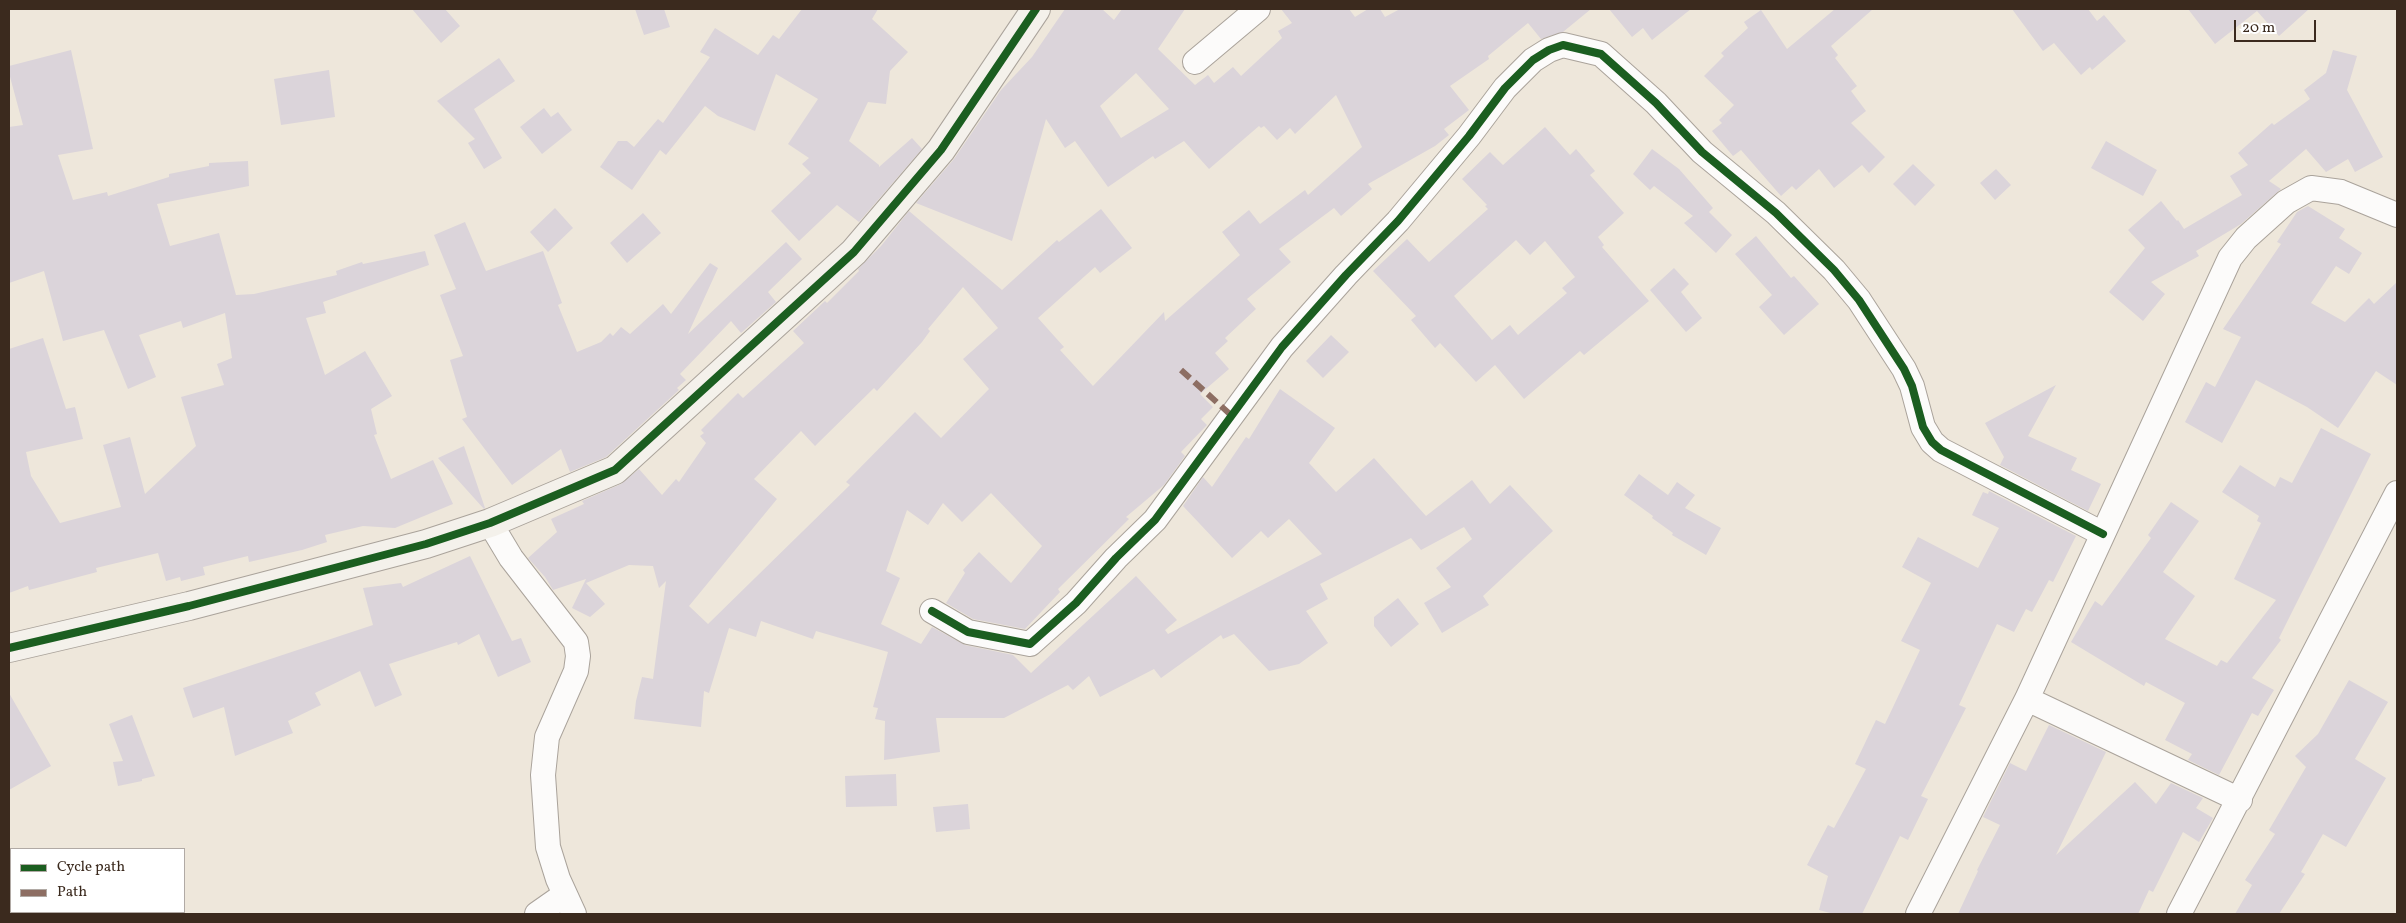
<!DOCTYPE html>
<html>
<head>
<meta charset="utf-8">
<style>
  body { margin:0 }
  #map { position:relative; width:2406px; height:923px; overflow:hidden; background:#eee7db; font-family:Vollkorn,serif }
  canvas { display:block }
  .frame { position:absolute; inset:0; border:10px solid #3b2a1e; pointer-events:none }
  .legend { position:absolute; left:10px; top:848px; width:175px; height:65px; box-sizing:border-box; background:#fff; border:1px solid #b1aaa5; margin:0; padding:6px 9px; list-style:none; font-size:15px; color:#3b2a1e }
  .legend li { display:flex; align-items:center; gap:10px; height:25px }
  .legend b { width:25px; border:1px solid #b1aaa5 }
  .scale { position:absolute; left:2234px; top:20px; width:82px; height:22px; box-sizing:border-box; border:2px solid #3b2a1e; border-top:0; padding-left:6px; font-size:15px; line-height:18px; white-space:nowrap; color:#3b2a1e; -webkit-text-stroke:4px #fff; paint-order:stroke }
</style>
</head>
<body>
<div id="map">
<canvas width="2406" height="923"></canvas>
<div class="frame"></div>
<ul class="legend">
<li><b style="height:6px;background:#1b5e20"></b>Cycle path</li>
<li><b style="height:6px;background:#8d6e63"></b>Path</li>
</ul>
<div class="scale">20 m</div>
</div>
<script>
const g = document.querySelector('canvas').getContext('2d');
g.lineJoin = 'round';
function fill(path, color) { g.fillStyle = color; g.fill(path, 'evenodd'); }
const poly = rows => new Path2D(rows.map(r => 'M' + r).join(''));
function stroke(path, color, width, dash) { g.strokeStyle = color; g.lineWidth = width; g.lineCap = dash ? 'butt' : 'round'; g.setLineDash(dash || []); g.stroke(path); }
fill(poly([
  [412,9,445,9,460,26,441,43],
  [635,9,664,9,670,27,644,35],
  [802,9,878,9,872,19,908,52,890,71,886,104,868,102,849,141,879,165,879,167,912,138,922,149,859,222,837,205,799,241,771,211,811,173,802,164,809,158,788,144,818,99,776,74,755,131,718,116,705,106,666,155,660,150,632,190,600,167,618,141,627,141,634,147,658,119,663,123,710,57,700,52,715,28,758,55,773,35,779,39],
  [1065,9,1102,9,1114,20,1122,9,1185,9,1158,49,1195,85,1208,75,1214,83,1233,67,1241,76,1282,38,1278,31,1292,23,1281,9,1349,9,1355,17,1368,9,1380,9,1385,17,1400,9,1591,9,1563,32,1541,39,1528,23,1488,56,1489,59,1450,86,1469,110,1444,129,1449,135,1435,146,1368,184,1372,189,1341,216,1334,208,1279,249,1291,262,1247,299,1256,309,1225,338,1228,341,1215,353,1229,369,1200,394,1213,407,1201,419,1207,425,1181,452,1185,456,1164,485,1126,517,1129,519,1058,589,1060,592,1025,629,973,619,946,603,965,573,963,570,979,552,1011,583,1042,546,991,493,962,522,943,503,928,525,907,510,886,571,900,578,881,624,921,644,932,627,965,645,1013,655,1031,673,1136,576,1177,620,1165,630,1168,634,1322,554,1289,519,1268,538,1261,531,1232,558,1183,506,1203,477,1212,487,1246,437,1249,439,1280,389,1335,428,1309,463,1336,492,1374,458,1426,516,1472,480,1490,504,1510,485,1553,531,1483,596,1489,605,1442,633,1424,603,1451,587,1436,568,1472,539,1464,527,1421,550,1411,538,1320,584,1328,599,1306,611,1328,643,1299,664,1269,671,1234,634,1223,639,1221,635,1161,678,1154,669,1100,697,1089,676,1073,690,1068,685,1004,718,936,718,940,752,884,760,885,721,875,719,878,708,873,707,888,652,816,631,813,639,761,621,756,637,729,628,709,693,704,691,701,727,634,719,636,701,642,677,653,679,666,581,659,588,653,566,629,565,586,583,605,604,590,617,572,608,586,579,553,590,545,577,528,558,557,532,551,519,584,504,582,501,621,484,639,469,662,495,676,479,679,482,706,443,700,436,704,433,701,430,738,393,743,398,804,343,793,331,825,301,827,303,859,271,858,269,881,246,909,211,1002,290,1057,240,1059,242,1101,209,1132,248,1100,273,1095,267,1038,318,1064,347,1060,350,1093,386,1164,312,1165,321,1240,255,1222,232,1249,210,1260,224,1305,190,1308,195,1362,147,1336,95,1295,134,1290,128,1277,140,1264,126,1261,128,1259,126,1209,169,1184,141,1155,159,1153,156,1108,187,1075,141,1065,148,1046,119,1012,241,916,203,954,159,1001,90,1032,57],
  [1136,73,1169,109,1121,138,1100,106],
  [963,287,998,328,963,359,989,389,941,438,915,412,846,482,850,485,708,624,689,606,777,499,754,479,801,431,815,446,874,388,877,391,922,342,930,331,928,329],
  [1609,9,1691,9,1652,40,1643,28,1632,37],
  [1835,9,1873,9,1831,46,1838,55,1835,58,1857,86,1851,91,1866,111,1851,123,1885,157,1869,173,1862,165,1834,188,1819,169,1796,190,1792,186,1781,196,1741,150,1733,156,1712,131,1722,123,1719,120,1734,105,1704,76,1724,56,1721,53,1748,28,1744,22,1761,10,1787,49],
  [2012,9,2088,9,2097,21,2104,15,2126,41,2092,70,2090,67,2081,75,2054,43,2043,51],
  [2188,9,2309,9,2279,36,2257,11,2215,44],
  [71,50,93,149,58,155,73,200,107,192,108,196,169,177,169,174,209,166,209,163,248,161,249,186,157,204,170,246,219,233,236,295,254,294,337,275,336,271,362,262,363,264,425,251,429,265,323,302,326,313,306,318,325,375,365,351,392,396,371,409,377,434,374,435,391,479,433,460,453,504,395,528,363,526,325,535,327,542,302,550,249,562,248,556,203,567,205,575,181,581,180,577,166,581,158,553,96,568,97,572,29,590,28,586,9,593,9,349,43,338,66,409,75,407,83,439,26,452,31,476,60,523,121,507,103,445,130,437,145,494,196,446,181,397,224,385,217,364,232,358,225,313,183,328,181,321,139,335,156,377,128,389,104,330,63,341,44,271,9,283,9,127,23,125,9,73,9,66],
  [2333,50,2357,56,2347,90,2383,157,2355,172,2348,159,2326,172,2306,149,2269,181,2281,189,2241,224,2196,251,2199,256,2151,282,2165,294,2143,321,2109,292,2145,248,2128,230,2161,201,2177,221,2178,220,2184,229,2242,195,2230,176,2248,165,2238,153,2272,123,2274,125,2310,99,2304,90,2326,73],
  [499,58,515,81,474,109,502,158,484,169,468,143,475,139,437,101],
  [329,70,335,117,281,125,274,79],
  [544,108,551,117,558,112,572,130,542,154,520,127],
  [1545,127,1570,155,1576,149,1595,171,1590,175,1624,213,1598,237,1604,245,1602,247,1649,301,1584,355,1580,351,1524,399,1495,365,1476,382,1440,343,1435,348,1411,320,1416,316,1373,271,1407,239,1429,262,1488,209,1485,206,1487,205,1462,179,1490,152,1503,165],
  [1516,240,1530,255,1545,241,1575,277,1562,288,1567,293,1518,335,1510,325,1492,340,1454,296],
  [2106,141,2157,170,2143,196,2091,168],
  [1652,149,1679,169,1713,208,1709,212,1732,235,1716,253,1684,223,1693,216,1654,186,1650,190,1633,174],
  [1913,164,1935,185,1915,206,1893,184],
  [1996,169,2011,185,1995,200,1980,183],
  [2308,206,2345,229,2339,238,2362,253,2349,274,2336,266,2311,303,2345,322,2369,298,2374,304,2397,282,2397,385,2376,371,2338,428,2307,407,2256,380,2222,443,2185,422,2206,382,2215,387,2241,337,2223,329,2281,244,2277,242,2297,212],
  [555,208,573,228,548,252,530,232],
  [643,213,661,233,627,263,610,243],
  [465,222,486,271,543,251,562,303,558,305,577,352,601,342,610,333,613,336,621,327,630,334,663,304,671,314,710,263,718,268,688,334,786,242,802,259,768,292,776,302,741,333,731,321,680,374,686,380,677,388,679,390,606,457,570,472,561,449,512,485,462,419,467,417,450,360,463,356,440,295,456,289,434,235],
  [1756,236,1791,278,1794,276,1819,304,1784,335,1759,307,1772,295,1735,254],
  [1674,268,1689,284,1681,292,1702,318,1686,332,1650,290],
  [1331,335,1349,352,1323,378,1306,361],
  [2056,385,2028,436,2077,458,2071,470,2101,484,2088,511,2000,465,2004,457,1985,423],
  [2321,428,2371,454,2279,638,2281,640,2252,678,2274,690,2258,716,2252,713,2219,775,2188,760,2192,754,2165,740,2185,703,2146,682,2144,686,2071,642,2095,601,2102,606,2151,538,2148,535,2171,502,2199,521,2163,572,2195,596,2165,639,2217,666,2221,660,2227,663,2276,600,2234,579,2261,523,2257,521,2259,516,2222,492,2240,465,2275,487,2280,477,2292,483],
  [464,446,485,508,484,509,438,458],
  [1639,474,1668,495,1677,482,1695,495,1685,508,1721,528,1706,555,1672,535,1673,533,1652,518,1653,516,1624,495],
  [1989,491,2076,536,2053,582,2049,580,2032,612,2026,609,2014,632,1997,624,1959,705,1966,708,1921,796,1928,799,1908,840,1900,836,1862,914,1834,914,1819,910,1828,876,1807,865,1828,825,1834,828,1866,769,1855,764,1876,720,1885,724,1920,650,1901,641,1931,583,1902,567,1918,537,1978,568,1999,528,1972,515,1983,492,1988,494],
  [470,556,512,641,521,638,531,662,498,677,479,634,458,645,457,642,389,664,402,695,375,707,360,671,315,693,321,705,288,721,293,733,235,756,224,707,193,718,183,688,373,625,363,588,401,583,403,587],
  [1398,598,1419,624,1391,647,1374,626,1374,617],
  [2349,680,2388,702,2355,759,2386,778,2346,847,2323,834,2301,872,2305,874,2279,914,2235,914,2252,885,2245,880,2275,834,2269,830,2306,767,2295,756,2318,734],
  [9,693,51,766,9,790],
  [132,715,155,776,142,779,142,781,118,786,113,762,123,761,109,724],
  [2049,725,2106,752,2056,855,2135,782,2156,804,2171,783,2203,798,2196,808,2213,818,2199,842,2183,832,2153,892,2149,890,2138,914,1958,914,1978,871,1977,870,2000,825,1983,817,2010,763,2026,771],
  [896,774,897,806,846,807,845,776],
  [968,804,970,829,936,832,933,807]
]), '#dbd4da');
const street = poly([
  [1195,62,1258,9],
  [490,523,511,558,576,642,578,656,576,671,547,737,543,775,548,847,558,879,574,914],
  [932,611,968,632,1030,644,1076,603,1116,558,1155,520,1282,347,1346,275,1398,221,1469,136,1505,88,1533,60,1549,50,1563,45,1601,54,1656,103,1702,152,1776,213,1834,270,1859,300,1904,369,1912,386,1923,427,1932,442,1941,450,2103,534],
  [2027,699,2240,800],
  [537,914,557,900,566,898],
  [1918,914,2027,699,2230,258,2246,238,2286,202,2311,188,2341,192,2397,215],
  [2179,914,2397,493]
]);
const secondary = poly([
  [9,648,189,606,426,544,490,523,615,470,854,252,941,150,1036,9]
]);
stroke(street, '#aaa39b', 26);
stroke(secondary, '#aaa39b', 30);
stroke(street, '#fcfbfa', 24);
stroke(secondary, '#f4f1eb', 28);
stroke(poly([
  [1181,370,1231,415]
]), '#8d6e63', 6, [12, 6]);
stroke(poly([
  [932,611,968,632,1030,644,1076,603,1116,558,1155,520,1282,347,1346,275,1398,221,1469,136,1505,88,1533,60,1549,50,1563,45,1601,54,1656,103,1702,152,1776,213,1834,270,1859,300,1904,369,1912,386,1923,427,1932,442,1941,450,2103,534],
  [9,648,189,606,426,544,490,523,615,470,854,252,941,150,1036,9]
]), '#1b5e20', 8);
</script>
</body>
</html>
